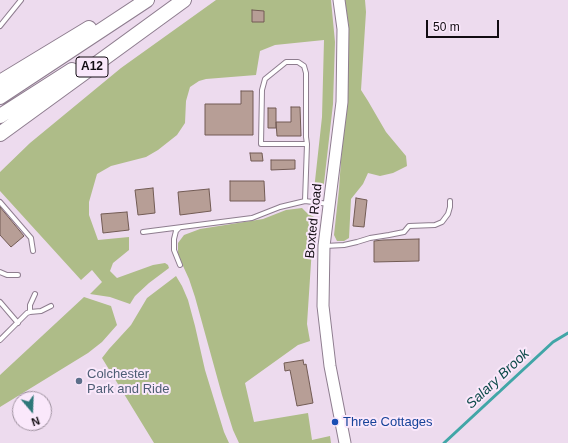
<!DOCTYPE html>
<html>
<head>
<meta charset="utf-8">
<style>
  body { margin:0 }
  #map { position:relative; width:568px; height:443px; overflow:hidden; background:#eddbee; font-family:Helvetica,sans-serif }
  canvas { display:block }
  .north { position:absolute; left:12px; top:391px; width:40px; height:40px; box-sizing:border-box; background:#fae8fb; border:1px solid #9d909e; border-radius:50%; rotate:161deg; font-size:11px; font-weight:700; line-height:16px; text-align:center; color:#120c12 }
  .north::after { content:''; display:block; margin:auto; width:14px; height:18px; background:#2d7779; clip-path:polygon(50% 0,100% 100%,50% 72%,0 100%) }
  .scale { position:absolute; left:426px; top:20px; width:73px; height:18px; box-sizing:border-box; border:2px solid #120c12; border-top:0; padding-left:5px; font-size:12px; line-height:14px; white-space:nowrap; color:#120c12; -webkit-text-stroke:3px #fae8fb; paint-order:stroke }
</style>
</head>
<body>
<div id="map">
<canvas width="568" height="443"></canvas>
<div class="north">N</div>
<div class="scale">50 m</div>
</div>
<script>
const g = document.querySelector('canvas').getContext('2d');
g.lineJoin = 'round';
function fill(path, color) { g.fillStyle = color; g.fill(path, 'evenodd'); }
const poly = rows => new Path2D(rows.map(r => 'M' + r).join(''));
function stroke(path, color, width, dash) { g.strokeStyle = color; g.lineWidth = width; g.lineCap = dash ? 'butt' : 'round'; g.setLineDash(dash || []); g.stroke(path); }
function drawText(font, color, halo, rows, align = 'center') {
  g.font = font + ' Helvetica,sans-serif'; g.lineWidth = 4; g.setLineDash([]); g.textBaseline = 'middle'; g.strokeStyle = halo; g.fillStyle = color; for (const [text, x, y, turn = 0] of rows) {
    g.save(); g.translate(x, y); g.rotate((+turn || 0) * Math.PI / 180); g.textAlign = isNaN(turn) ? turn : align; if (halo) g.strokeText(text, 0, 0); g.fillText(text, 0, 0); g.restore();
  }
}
fill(poly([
  [216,0,331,0,335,42,333,104,324,183,321,189,314,190,322,117,324,40,275,45,260,51,256,75,206,79,199,81,190,87,186,101,185,123,177,135,158,150,146,157,111,166,97,174,89,202,89,215,98,240,129,237,129,250,113,263,110,271,117,278,153,265,165,263,168,265,169,268,149,283,135,296,130,304,110,297,90,294,102,282,92,270,81,280,0,191,0,172,30,143,121,68],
  [345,0,365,0,366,12,361,90,368,101,386,132,406,156,407,166,393,173,380,176,368,173,363,184,351,199,349,238,344,241,337,241,334,235,339,189,345,102,348,81,348,53,349,28],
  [302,208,307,213,314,217,307,324,310,341,298,345,245,383,254,422,308,413,312,440,330,436,331,443,239,443,233,430,222,395,195,297,189,279,178,255,178,243,184,235,200,229,263,219,286,210],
  [176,276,182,286,188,300,195,326,205,370,224,432,229,443,154,443,102,358,109,349,131,325,147,298],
  [84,297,111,306,117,325,102,342,88,353,0,407,0,375]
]), '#aebc88');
stroke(poly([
  [444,443,553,342,568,333]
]), '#41a6a7', 3);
const building = poly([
  [252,10,264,11,264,22,252,22,252,10],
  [241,91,253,91,253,135,205,135,205,104,241,104,241,91],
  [291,107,300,107,301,136,277,136,276,122,291,122,291,107],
  [268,108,276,108,276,128,268,128,268,108],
  [250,153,262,153,263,161,251,161,250,153],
  [271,160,295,160,295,169,271,170,271,160],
  [230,181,264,181,265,201,230,201,230,181],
  [153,188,155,213,138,215,135,190,153,188],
  [209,189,211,211,180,215,178,192,209,189],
  [356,198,367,200,364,227,353,226,356,198],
  [0,207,24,236,11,247,0,235,0,207],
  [127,212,129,230,103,233,101,214,127,212],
  [419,239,419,261,374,262,374,241,383,240,419,239],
  [303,360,304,365,306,364,313,403,297,406,290,370,285,371,284,363,303,360]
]);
fill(building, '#b79e96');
stroke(building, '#725b54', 1);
const lane = poly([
  [0,26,21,0],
  [305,201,307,144,306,137,306,73,304,66,298,62,286,62,265,79,262,90,261,144,307,144],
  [0,202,31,238,33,251],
  [179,228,176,231,174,239,174,250,180,265],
  [143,232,252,218,280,207,305,201,329,204],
  [325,246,344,245,357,242,370,238,389,235,404,232,409,226,435,225,442,222,448,214,450,207,450,201],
  [0,272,7,275,18,275],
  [0,302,18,323],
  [30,312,30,305,35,294],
  [0,340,27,313,30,312,41,311,51,306]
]);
const secondary = poly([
  [339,0,343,29,342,102,324,246,323,306,330,366,345,443]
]);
const highway = poly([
  [0,82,89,28],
  [0,97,147,0],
  [0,116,72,70],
  [0,134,184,0]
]);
stroke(lane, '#8e7d8f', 6);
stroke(secondary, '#8e7d8f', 13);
stroke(highway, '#8e7d8f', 16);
stroke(lane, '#fff', 4);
stroke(secondary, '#fff', 11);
stroke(highway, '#fff', 14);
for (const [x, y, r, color] of [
  [79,381,4,"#5c6f8a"],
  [335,422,4,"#1a4fb4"]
]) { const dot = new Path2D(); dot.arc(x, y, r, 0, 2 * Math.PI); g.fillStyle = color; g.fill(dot); stroke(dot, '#fae8fb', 1.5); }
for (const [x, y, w] of [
  [92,67,32]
]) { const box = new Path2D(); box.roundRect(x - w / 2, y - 10, w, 20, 3); g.fillStyle = '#fae8fb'; g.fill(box); stroke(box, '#120c12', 1); }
drawText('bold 12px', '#120c12', null, [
  ["A12",92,67]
]);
drawText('13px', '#120c12', '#fae8fb', [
  ["Boxted Road",314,221,-84]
]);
drawText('13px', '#4e5e75', '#fae8fb', [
  ["Colchester",87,374],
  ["Park and Ride",87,389]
], 'left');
drawText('13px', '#164399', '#fae8fb', [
  ["Three Cottages",343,422]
], 'left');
drawText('italic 14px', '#0f4b4b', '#fae8fb', [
  ["Salary Brook",498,379,-43]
]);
</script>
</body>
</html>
